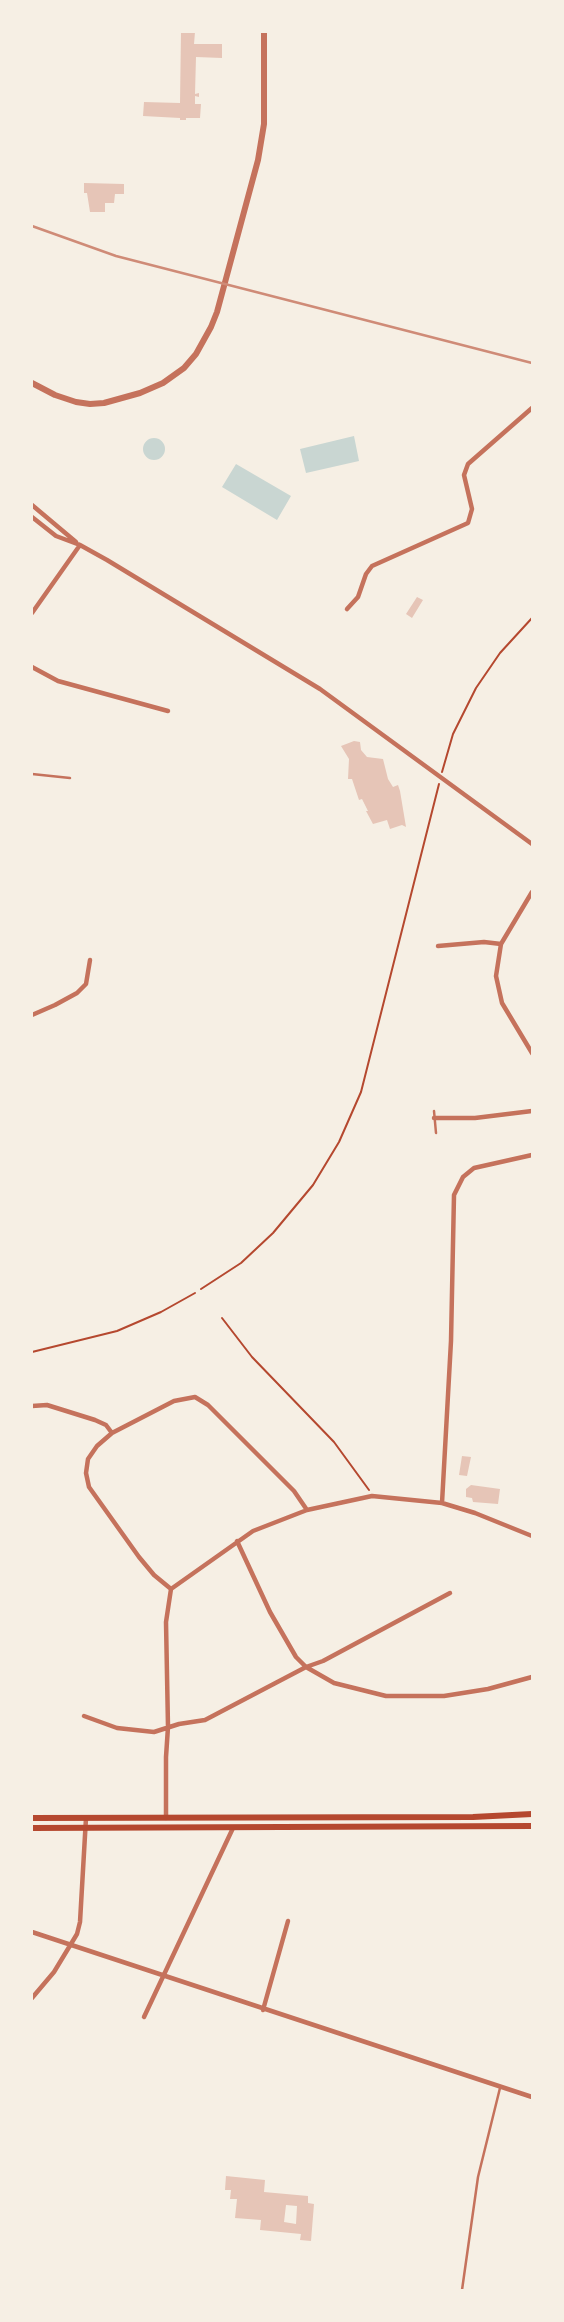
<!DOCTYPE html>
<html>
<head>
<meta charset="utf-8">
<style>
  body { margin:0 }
  #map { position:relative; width:564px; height:2322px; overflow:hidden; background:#f6efe4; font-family:Arial,sans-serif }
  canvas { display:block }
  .frame { position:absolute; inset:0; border:33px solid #f6efe4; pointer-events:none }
</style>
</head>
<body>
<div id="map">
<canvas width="564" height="2322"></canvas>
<div class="frame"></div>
</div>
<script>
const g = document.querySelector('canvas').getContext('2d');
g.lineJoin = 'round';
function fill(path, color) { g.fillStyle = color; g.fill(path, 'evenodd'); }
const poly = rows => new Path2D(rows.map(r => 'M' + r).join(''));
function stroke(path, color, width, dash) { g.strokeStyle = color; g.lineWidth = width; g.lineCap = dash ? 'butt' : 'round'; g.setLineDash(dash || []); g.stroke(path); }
fill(poly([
  [354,436,359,461,306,473,300,449],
  '143 449a11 11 0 1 1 22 0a11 11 0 1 1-22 0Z',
  [236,464,291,496,277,520,222,487]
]), '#c9d6d2');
fill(poly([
  [181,32,195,32,194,44,222,44,222,58,196,57,195,94,199,93,199,97,195,96,195,104,201,104,200,118,186,118,186,120,180,120,180,118,143,116,144,102,180,103],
  [84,183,124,184,124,194,115,194,114,203,105,203,105,212,90,212,87,193,84,193],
  [417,597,423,600,412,618,406,614],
  [354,741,360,742,361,750,367,757,383,759,388,779,393,787,398,785,400,791,406,827,402,825,390,829,387,820,373,824,366,811,368,811,362,799,359,800,352,779,348,779,349,759,341,746],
  [462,1456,471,1457,467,1476,459,1475],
  [471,1485,500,1489,498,1504,473,1502,472,1498,466,1497,466,1489],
  [226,2176,265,2180,264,2192,308,2196,308,2203,314,2204,311,2241,300,2240,301,2234,260,2230,261,2220,235,2218,237,2199,230,2199,231,2190,225,2190],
  [286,2205,297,2206,296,2224,284,2222]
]), '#e6c5b7');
stroke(poly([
  [442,772,453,734,476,688,500,653,532,618],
  [201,1289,241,1263,273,1233,313,1185,339,1142,361,1092,439,784],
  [222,1318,252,1357,334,1442,369,1490],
  [32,1352,117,1331,161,1312,195,1293]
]), '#b5482f', 2);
stroke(poly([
  [32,774,70,778],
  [434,1111,436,1133],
  [462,2290,478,2177,500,2088]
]), '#c5725c', 2.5);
stroke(poly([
  [32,505,76,542],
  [32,517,56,536,80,545,107,560,320,689,532,844],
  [347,609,358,597,366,574,372,566,468,523,472,509,464,475,468,464,532,408],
  [32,613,80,545],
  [32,667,58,681,168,711],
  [532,892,501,944,496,976,502,1003,532,1053],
  [438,946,484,942,501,944],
  [32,1015,55,1005,77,993,86,984,90,960],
  [434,1118,475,1118,532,1111],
  [32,1406,47,1405,95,1420,106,1425,112,1433],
  [442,1503,451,1341,454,1195,463,1177,474,1168,532,1155],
  [237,1541,270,1612,296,1657,306,1667,334,1683,386,1696,444,1696,488,1689,532,1677],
  [171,1589,154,1575,139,1557,89,1487,86,1473,88,1459,97,1446,112,1433,174,1401,195,1397,208,1405,294,1491,307,1510],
  [84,1716,117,1728,154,1732,179,1724,205,1720,306,1667,323,1661,450,1593],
  [166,1818,166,1757,168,1727,166,1622,171,1589,253,1531,307,1510,372,1496,442,1503,475,1513,532,1536],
  [32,1932,532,2097],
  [32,1998,54,1972,77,1934,80,1922,86,1818],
  [263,2010,288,1921],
  [144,2017,233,1828]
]), '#c5725c', 4.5);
stroke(poly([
  [32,383,55,395,76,402,90,404,104,403,140,393,163,383,184,368,196,354,211,327,217,312,258,160,264,124,264,32]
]), '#c5725c', 6);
stroke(poly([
  [32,1818,473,1817,532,1814],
  [32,1828,532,1826]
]), '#b5482f', 6);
stroke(poly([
  [32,226,116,256,532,363]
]), '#cf8b77', 2.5);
</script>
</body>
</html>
